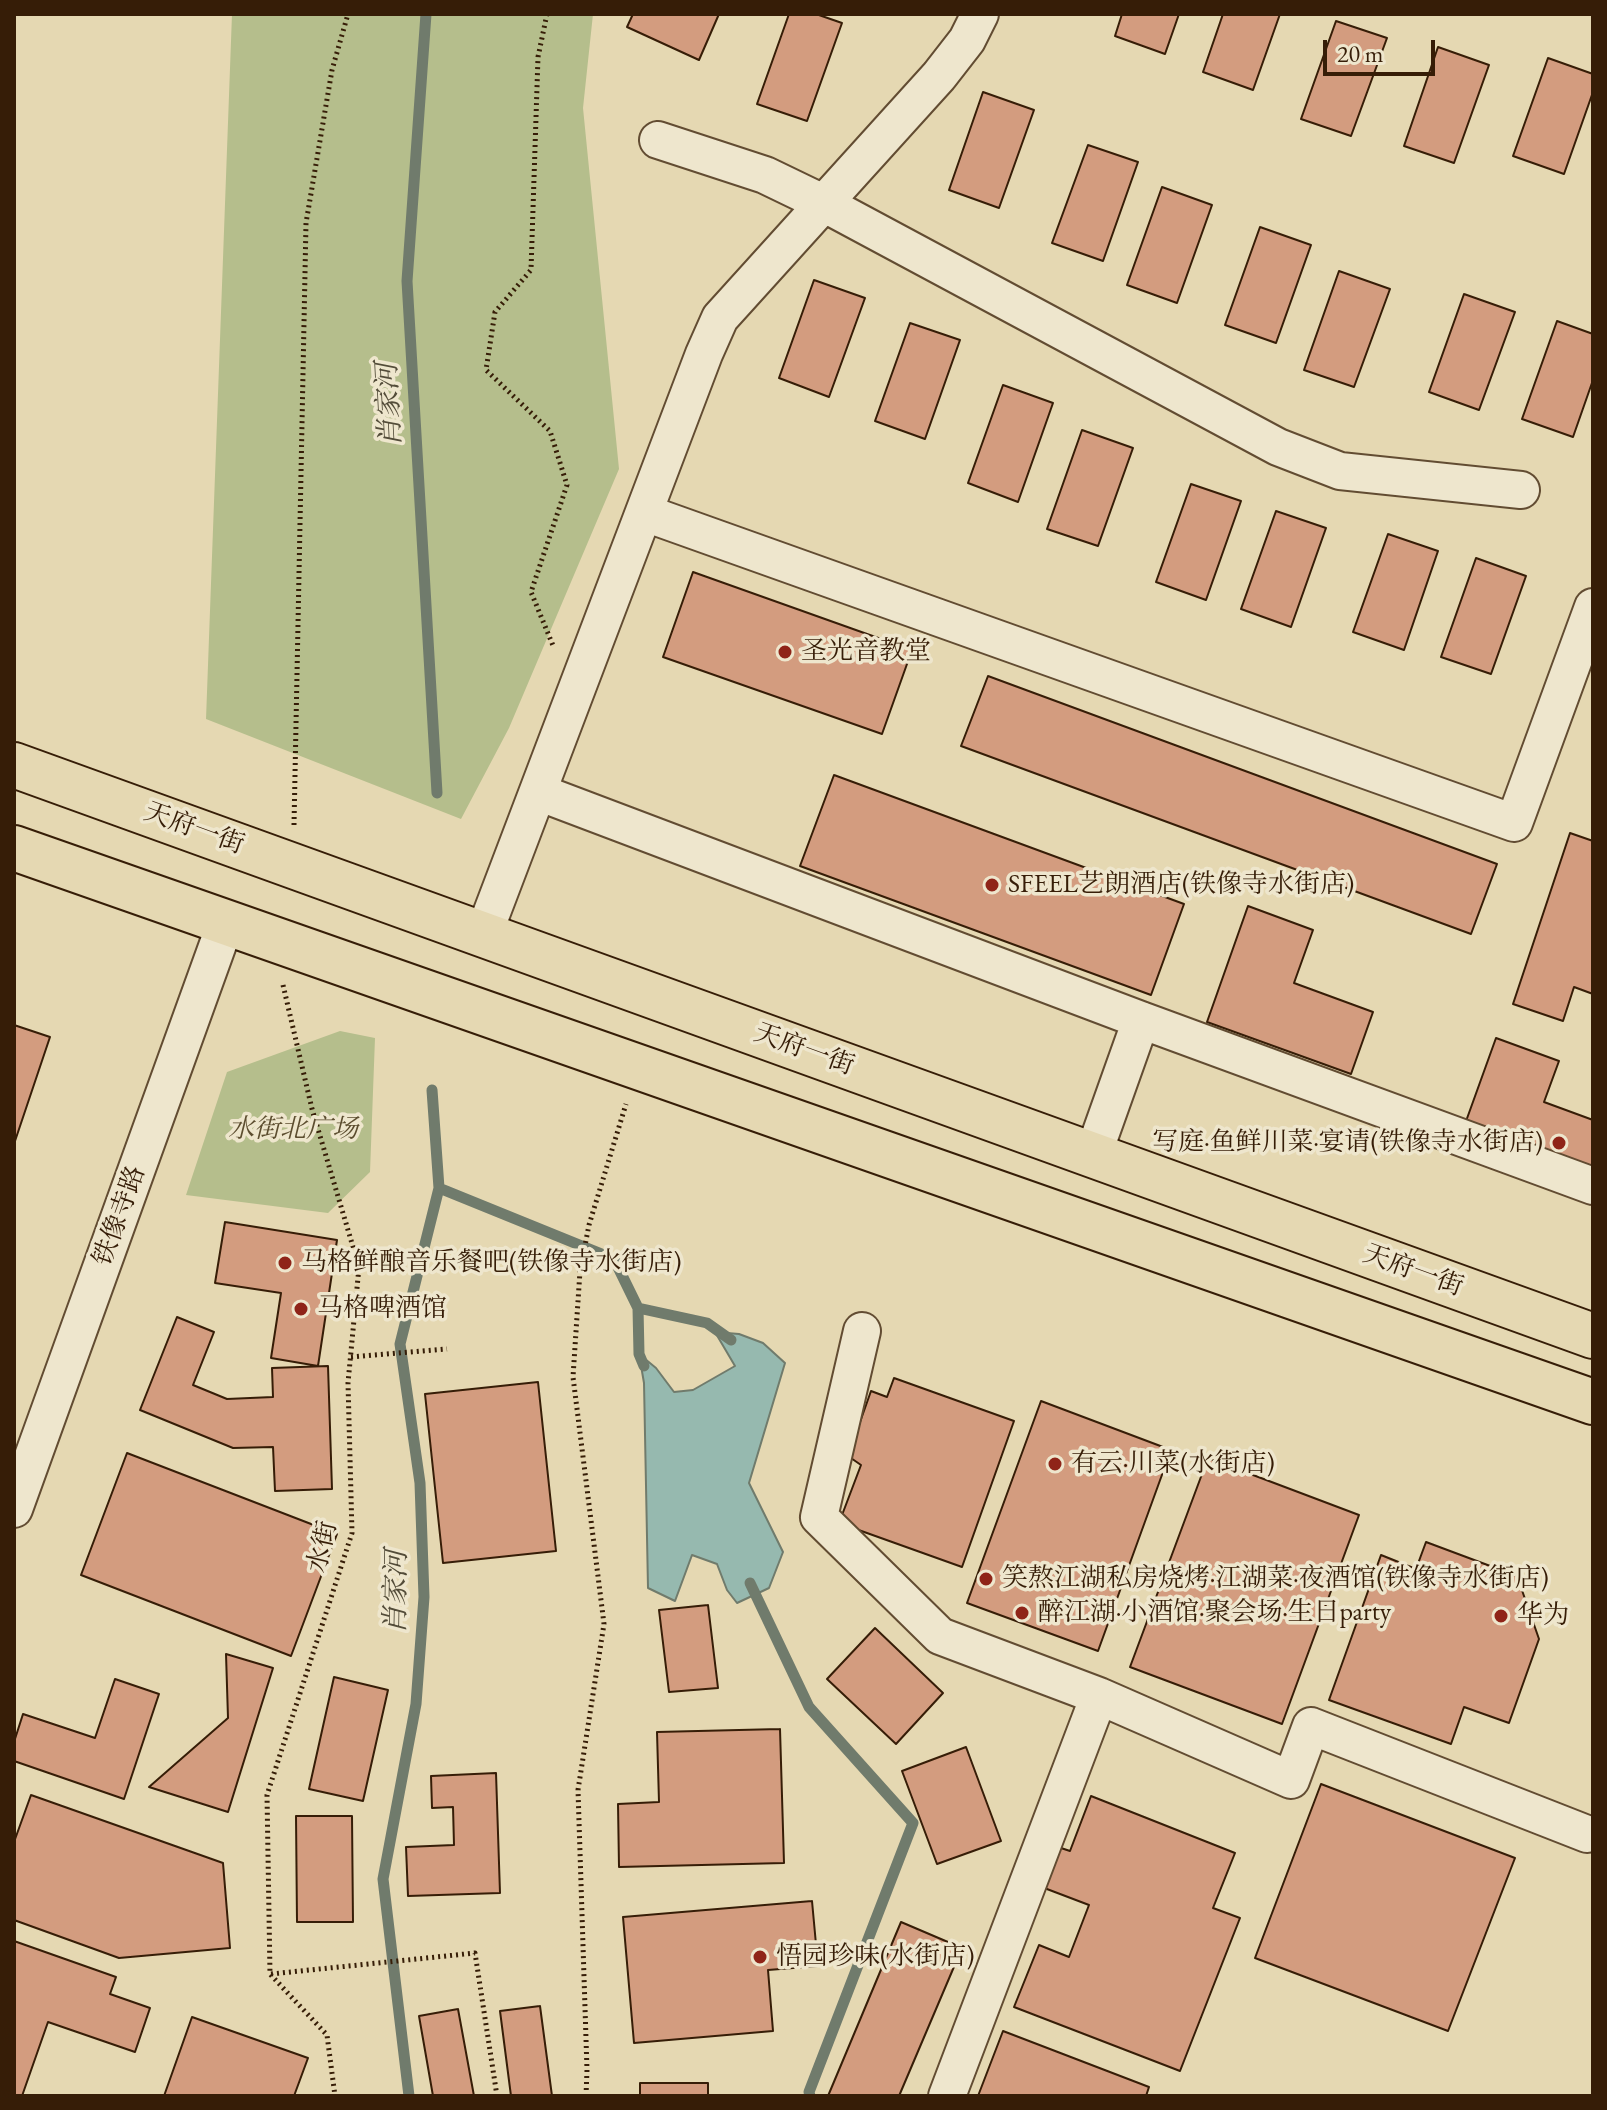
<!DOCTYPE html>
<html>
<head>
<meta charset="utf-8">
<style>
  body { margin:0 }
  #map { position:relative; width:1607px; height:2110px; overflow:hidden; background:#e5d8b2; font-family:"EB Garamond",serif }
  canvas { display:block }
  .frame { position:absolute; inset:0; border:16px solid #361d07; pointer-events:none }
  .scale { position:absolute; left:1323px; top:40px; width:112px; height:36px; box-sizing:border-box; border:4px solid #361d07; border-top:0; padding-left:10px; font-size:24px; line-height:28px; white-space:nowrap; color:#361d07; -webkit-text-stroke:6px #eee6cd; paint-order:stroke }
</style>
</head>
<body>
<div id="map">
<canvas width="1607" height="2110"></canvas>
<div class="frame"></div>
<div class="scale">20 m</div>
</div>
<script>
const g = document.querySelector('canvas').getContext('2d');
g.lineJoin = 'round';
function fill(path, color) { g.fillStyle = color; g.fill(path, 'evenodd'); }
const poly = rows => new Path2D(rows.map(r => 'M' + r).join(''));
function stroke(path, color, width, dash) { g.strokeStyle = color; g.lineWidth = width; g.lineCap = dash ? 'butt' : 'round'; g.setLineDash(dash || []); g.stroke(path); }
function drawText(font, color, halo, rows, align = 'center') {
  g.font = font + ' "EB Garamond","Noto Serif SC",serif'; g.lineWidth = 7; g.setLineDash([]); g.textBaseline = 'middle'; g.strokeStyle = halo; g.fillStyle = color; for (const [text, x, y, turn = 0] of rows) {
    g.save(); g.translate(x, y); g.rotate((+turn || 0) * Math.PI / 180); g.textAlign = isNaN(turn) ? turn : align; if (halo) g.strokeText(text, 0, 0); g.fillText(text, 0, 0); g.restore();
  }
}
fill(poly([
  [232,14,593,14,583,108,619,469,509,728,461,819,206,719],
  [340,1031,375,1038,370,1172,328,1213,186,1195,227,1072]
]), '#b5be8c');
const water = poly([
  [715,1332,739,1334,763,1343,785,1363,749,1483,783,1552,769,1588,737,1603,727,1590,717,1564,692,1555,675,1601,648,1588,644,1383,639,1354,656,1368,674,1392,693,1390,735,1366,715,1332]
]);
fill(water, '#96b9af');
stroke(water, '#707b6c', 2);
stroke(poly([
  [426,14,407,281,437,793],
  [439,1188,614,1259,638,1308,639,1354,644,1366],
  [638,1308,707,1323,731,1340],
  [750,1583,809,1707,913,1823,809,2092,810,2096],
  [409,2096,383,1879,416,1704,424,1597,420,1483,400,1344,439,1188,432,1090]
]), '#707b6c', 11);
const building = poly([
  [633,14,719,14,699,60,627,27,633,14],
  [789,14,816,14,842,23,807,121,757,104,789,14],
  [1122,14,1179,14,1165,54,1115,36,1122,14],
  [1223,14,1280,14,1253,90,1203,72,1223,14],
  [1336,21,1387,38,1351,136,1301,119,1336,21],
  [1438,47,1489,65,1454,163,1404,146,1438,47],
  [1548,58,1593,74,1593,92,1564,174,1513,156,1548,58],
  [983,92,1034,110,999,208,949,190,983,92],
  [1088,145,1138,162,1103,261,1052,243,1088,145],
  [1162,187,1212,205,1177,303,1127,285,1162,187],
  [1260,227,1311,245,1276,343,1225,325,1260,227],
  [1339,271,1390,289,1354,387,1304,370,1339,271],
  [814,280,865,298,829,397,779,378,814,280],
  [1464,294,1515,312,1479,410,1429,392,1464,294],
  [1557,321,1593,334,1593,380,1573,437,1522,419,1557,321],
  [910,323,960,340,925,439,875,421,910,323],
  [1003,385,1053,403,1018,502,968,483,1003,385],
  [1082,430,1133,448,1098,546,1047,529,1082,430],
  [1191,484,1241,501,1206,600,1156,582,1191,484],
  [1276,511,1326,528,1291,627,1241,609,1276,511],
  [1388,534,1438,551,1404,650,1353,632,1388,534],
  [1476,558,1526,576,1491,674,1441,657,1476,558],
  [693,572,912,650,882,734,663,657,693,572],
  [988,676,1497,864,1471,934,961,746,988,676],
  [834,775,1184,904,1151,995,800,866,834,775],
  [1570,833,1593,841,1593,994,1574,987,1563,1021,1513,1004,1570,833],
  [1248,906,1313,930,1294,983,1373,1012,1351,1074,1207,1022,1248,906],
  [14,1025,50,1037,14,1144,14,1025],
  [1496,1038,1559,1061,1544,1102,1593,1120,1593,1170,1465,1124,1496,1038],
  [225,1222,337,1240,318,1366,271,1358,281,1293,215,1283,225,1222],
  [177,1317,214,1332,193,1385,227,1399,273,1397,272,1368,328,1366,332,1489,275,1491,273,1447,233,1448,140,1410,177,1317],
  [894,1378,1014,1421,962,1567,839,1523,861,1465,848,1456,871,1391,887,1397,894,1378],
  [538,1382,556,1551,443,1563,425,1394,538,1382],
  [1041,1401,1171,1450,1098,1651,967,1603,1041,1401],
  [127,1453,337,1534,291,1656,81,1575,127,1453],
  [1208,1458,1359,1515,1282,1724,1130,1667,1208,1458],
  [1426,1542,1517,1576,1539,1639,1509,1723,1464,1707,1451,1744,1329,1700,1381,1555,1416,1569,1426,1542],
  [708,1605,718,1688,669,1692,659,1610,708,1605],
  [875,1628,943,1693,896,1744,827,1679,875,1628],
  [226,1654,273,1668,228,1812,149,1787,228,1718,226,1654],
  [334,1677,388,1690,363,1801,309,1789,334,1677],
  [115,1679,159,1694,124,1799,14,1761,14,1742,23,1714,95,1738,115,1679],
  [780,1729,784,1863,619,1867,618,1804,659,1802,657,1732,780,1729],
  [966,1747,1001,1841,937,1864,902,1771,966,1747],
  [496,1773,500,1893,408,1896,406,1847,454,1845,453,1807,432,1808,431,1776,496,1773],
  [1321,1784,1515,1858,1448,2031,1255,1958,1321,1784],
  [31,1795,223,1863,230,1948,119,1958,14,1920,14,1842,31,1795],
  [1091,1796,1235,1853,1213,1908,1240,1918,1180,2071,1014,2007,1039,1945,1069,1957,1089,1905,1039,1886,1055,1846,1070,1851,1091,1796],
  [296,1816,352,1816,353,1922,297,1922,296,1816],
  [812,1901,818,1966,768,1970,773,2031,634,2043,623,1917,812,1901],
  [901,1922,962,1948,899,2096,828,2096,901,1922],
  [14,1941,116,1977,110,1994,150,2008,135,2052,48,2022,22,2096,14,2096,14,1941],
  [540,2006,552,2096,511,2096,500,2011,540,2006],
  [458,2009,474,2096,433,2096,419,2016,458,2009],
  [192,2017,308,2058,294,2096,164,2096,192,2017],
  [1003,2031,1149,2087,1146,2096,978,2096,1003,2031],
  [640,2083,708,2083,708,2096,640,2096,640,2083]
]);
fill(building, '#d39c7f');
stroke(building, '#361d07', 2);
const minor = poly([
  [658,140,765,175,823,203,1278,447,1340,471,1521,490],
  [645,513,1514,823,1593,607],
  [538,792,1141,1020,1593,1186],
  [484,933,704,354,720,318,939,76,967,40,980,14],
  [1093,1155,1141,1020],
  [862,1331,819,1517,940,1636,1099,1696,1291,1780,1311,1726,1587,1834],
  [14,1509,226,922],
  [947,2096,1099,1696]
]);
const major = poly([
  [14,765,1593,1336],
  [14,848,1593,1402]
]);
stroke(minor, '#624c32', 40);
stroke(major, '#361d07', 48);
stroke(poly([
  [547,14,538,57,531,270,495,312,486,370,550,431,567,485,531,592,554,648],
  [294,825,306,223,332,70,348,14],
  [283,985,312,1109,359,1267,348,1383,352,1533,267,1795,270,1974,327,2035,335,2096],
  [351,1357,447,1349],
  [271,1974,475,1953,497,2096],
  [586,2096,587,2070,578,1790,604,1624,573,1377,580,1271,589,1225,626,1104]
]), '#361d07', 5, [2, 4]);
stroke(minor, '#eee6cd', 36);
stroke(major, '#e5d8b2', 44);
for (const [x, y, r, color] of [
  [785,652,8,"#8f2418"],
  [992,885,8,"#8f2418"],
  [1559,1143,8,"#8f2418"],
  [285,1263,8,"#8f2418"],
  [301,1309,8,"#8f2418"],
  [1055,1464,8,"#8f2418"],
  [986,1579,8,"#8f2418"],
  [1022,1613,8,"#8f2418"],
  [1501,1616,8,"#8f2418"],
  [760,1957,8,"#8f2418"]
]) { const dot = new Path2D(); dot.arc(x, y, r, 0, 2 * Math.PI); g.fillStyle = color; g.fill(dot); stroke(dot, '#eee6cd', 3); }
drawText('26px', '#361d07', '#eee6cd', [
  ["圣光音教堂",801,652],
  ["SFEEL艺朗酒店(铁像寺水街店)",1008,885],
  ["写庭·鱼鲜川菜·宴请(铁像寺水街店)",1543,1143,"right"],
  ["马格鲜酿音乐餐吧(铁像寺水街店)",301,1263],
  ["马格啤酒馆",317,1309],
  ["有云·川菜(水街店)",1071,1464],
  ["笑熬江湖私房烧烤·江湖菜·夜酒馆(铁像寺水街店)",1002,1579],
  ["醉江湖·小酒馆·聚会场·生日party",1038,1613],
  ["华为",1517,1616],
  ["悟园珍味(水街店)",776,1957]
], 'left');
drawText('26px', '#361d07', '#eee6cd', [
  ["天府一街",194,829,20],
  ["天府一街",804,1050,20],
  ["铁像寺路",120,1216,-70],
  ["天府一街",1413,1271,20],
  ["水街",323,1547,-77]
]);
drawText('italic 26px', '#5c4d2f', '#eee6cd', [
  ["水街北广场",293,1130]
]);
drawText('italic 28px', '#534c39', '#eee6cd', [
  ["肖家河",390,405,-93],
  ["肖家河",397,1592,-89]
]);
</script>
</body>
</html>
